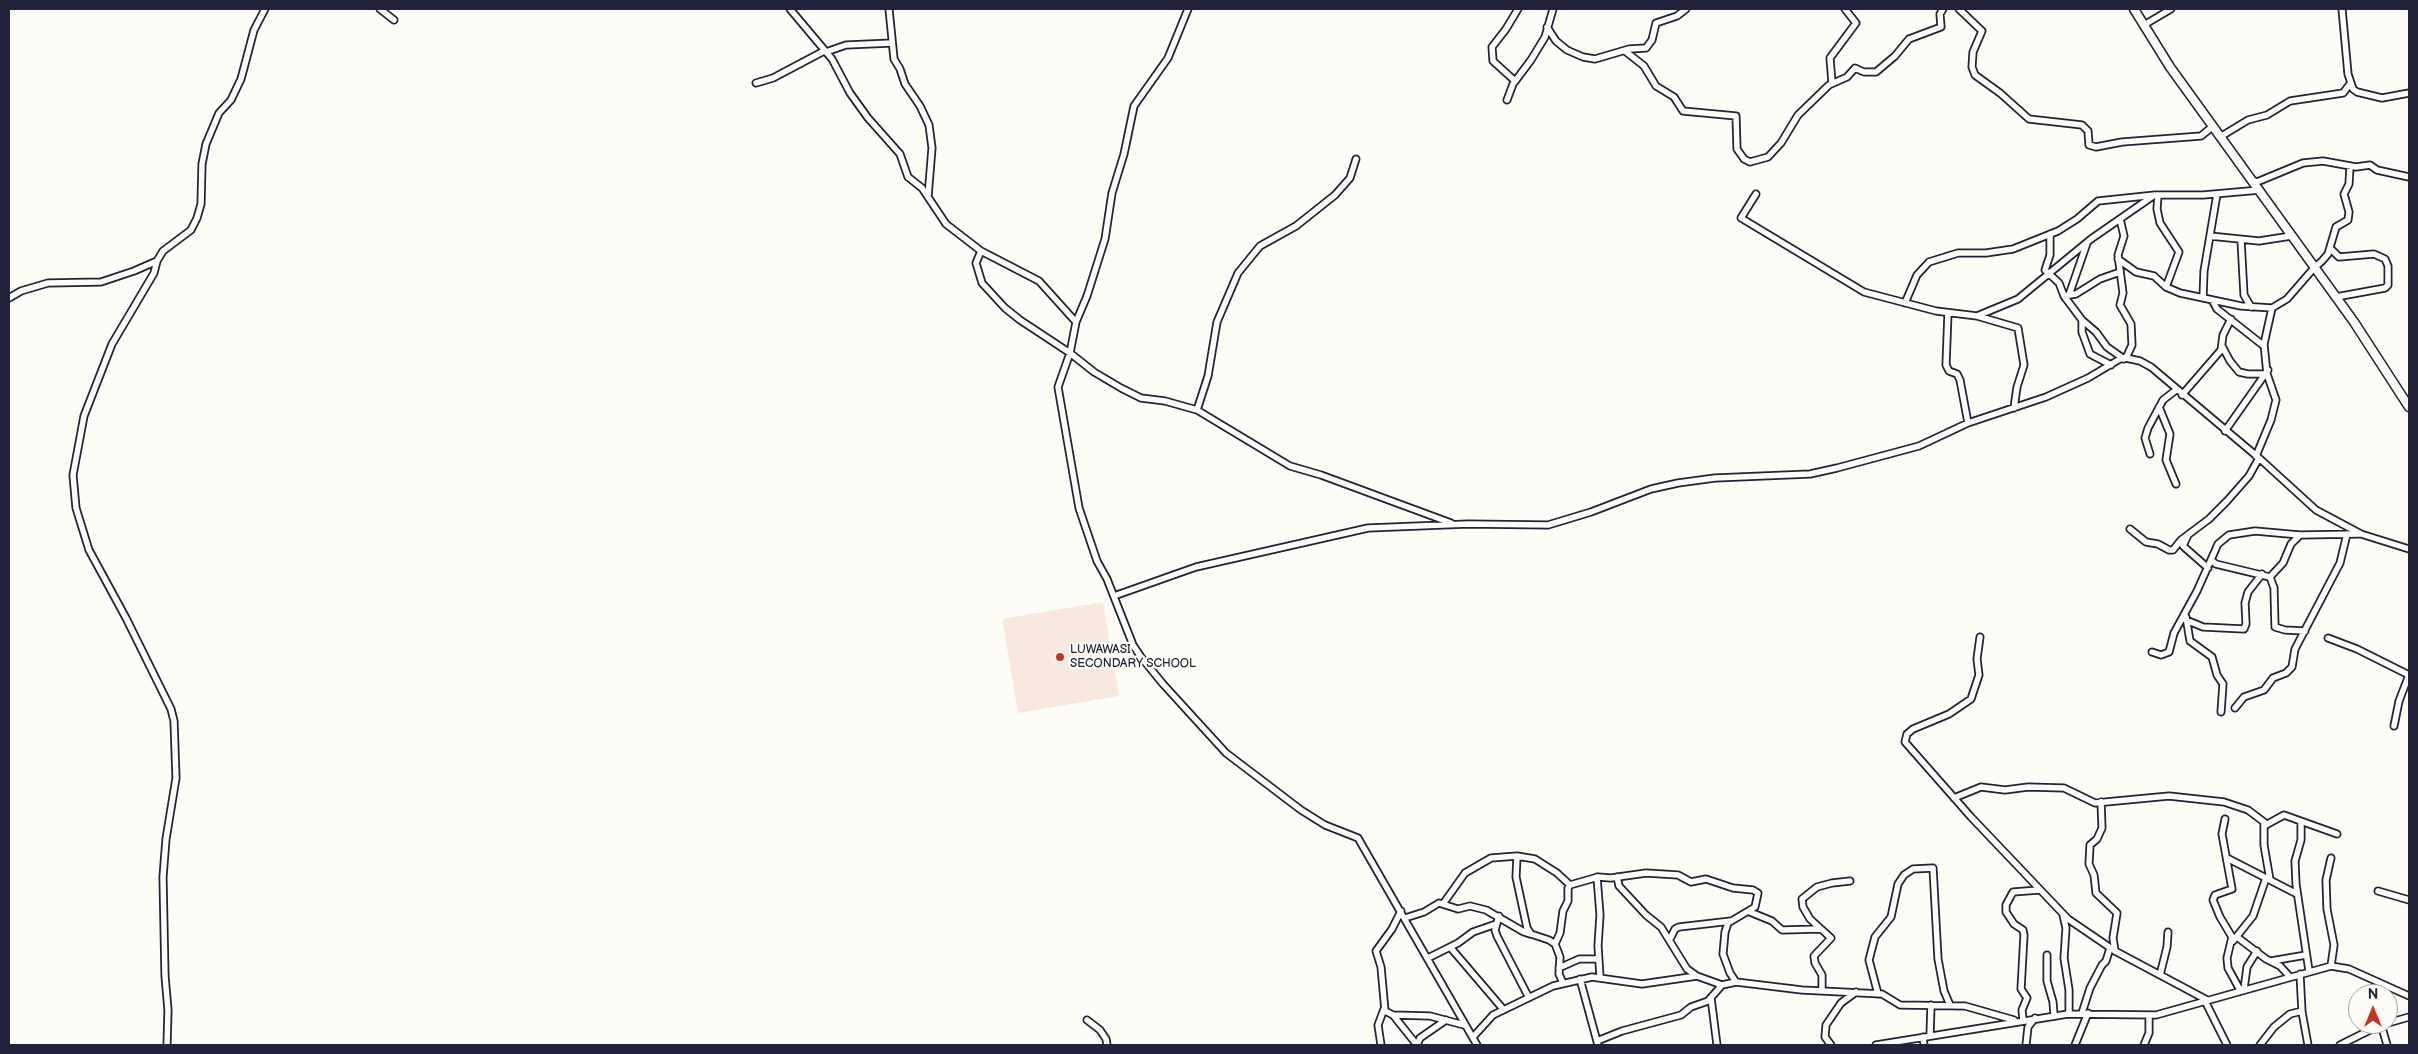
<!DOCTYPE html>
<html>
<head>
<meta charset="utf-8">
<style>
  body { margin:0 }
  #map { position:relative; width:2418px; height:1054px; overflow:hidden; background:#fdfcf7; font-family:"Balsamiq Sans",sans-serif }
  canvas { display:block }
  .frame { position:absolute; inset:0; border:10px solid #22223b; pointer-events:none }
  .north { position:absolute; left:2348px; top:984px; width:50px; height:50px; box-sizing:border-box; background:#fdfcf7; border:1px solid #a5a5ac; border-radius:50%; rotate:0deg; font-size:14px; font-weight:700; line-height:20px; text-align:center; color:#22223b }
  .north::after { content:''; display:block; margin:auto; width:18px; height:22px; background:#c8321e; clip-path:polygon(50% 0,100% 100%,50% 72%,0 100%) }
</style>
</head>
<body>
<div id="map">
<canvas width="2418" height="1054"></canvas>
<div class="frame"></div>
<div class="north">N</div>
</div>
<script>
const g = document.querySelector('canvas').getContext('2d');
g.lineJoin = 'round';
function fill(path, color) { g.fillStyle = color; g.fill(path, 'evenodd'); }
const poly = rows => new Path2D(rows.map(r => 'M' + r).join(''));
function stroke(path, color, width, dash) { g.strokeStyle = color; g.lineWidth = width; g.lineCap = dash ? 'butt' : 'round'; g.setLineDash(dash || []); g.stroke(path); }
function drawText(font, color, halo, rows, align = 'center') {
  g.font = font + ' "Balsamiq Sans",sans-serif'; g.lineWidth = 4.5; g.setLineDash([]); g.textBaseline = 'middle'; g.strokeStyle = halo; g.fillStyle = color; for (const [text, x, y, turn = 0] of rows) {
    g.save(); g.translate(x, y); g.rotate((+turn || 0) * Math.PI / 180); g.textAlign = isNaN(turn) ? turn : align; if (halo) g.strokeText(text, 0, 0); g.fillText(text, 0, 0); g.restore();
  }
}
fill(poly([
  [1103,602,1119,696,1018,713,1002,619]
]), '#f9e8df');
const minor = poly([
  [380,9,394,20],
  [790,9,832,59,850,93,868,118,900,154,908,177,922,188,946,224,981,251,1039,281,1076,322],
  [889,9,894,59,900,69,905,84,920,106,929,125,932,148,928,197],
  [1188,9,1168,58,1134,106,1124,154,1112,193,1105,239,1087,296,1076,322,1070,353,1058,387,1079,508,1097,561,1107,579,1133,645,1141,657,1163,684,1226,753,1301,810,1325,825,1358,838,1477,1045],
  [1959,9,1982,31,1973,52,1972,67,1975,75,2000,93,2029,119,2082,125,2088,131,2089,145,2096,147,2122,142,2201,136,2212,127],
  [2342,9,2348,74,2353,89,2357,92,2382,98,2409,93],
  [2144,25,2171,9],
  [1547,27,1556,41,1567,50,1583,57,1595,59,1629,49,1646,48,1652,40,1656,23,1677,16,1686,9],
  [1625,51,1644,66,1656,86,1674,97,1683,111,1736,116,1737,149,1744,159,1750,162,1768,157,1781,143,1798,115,1829,85,1847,77,1855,68,1864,72,1876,72,1895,56,1909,39,1941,27,1940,14,1943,9],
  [826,52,846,45,892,43],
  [1515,81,1493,61,1492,47,1506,29,1518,9],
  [756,83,773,78,824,51],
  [1832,83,1830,58,1856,23,1845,9],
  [1507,100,1513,84,1531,60,1545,37,1553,9],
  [2220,137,2248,120,2267,115,2290,101,2343,93,2350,84],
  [1356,159,1350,178,1335,195,1296,226,1260,246,1238,273,1217,322,1208,376,1197,410,1290,466,1321,475,1451,523],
  [2252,180,2257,182,2303,163,2323,161,2356,167,2370,165,2377,170,2409,177],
  [1756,194,1741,218,1864,292,1936,311,1977,316,2018,328,2024,365,2017,387,2014,408],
  [2158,195,2157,209,2160,223,2179,252,2166,287],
  [2120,219,2124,236,2118,255,2123,293,2120,305,2131,324,2132,345,2126,358],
  [2050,234,2050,255,2045,270,2059,283,2064,296,2082,320,2096,332,2107,347,2124,359],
  [2210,236,2259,241,2291,236],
  [2241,240,2244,295,2251,307],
  [2330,248,2339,257,2374,254,2385,259,2388,266,2388,285,2385,288,2336,297],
  [981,251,976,263,982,283,1005,308,1020,320,1070,353,1094,372,1121,388,1141,398,1165,401,1197,410],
  [2118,259,2136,272,2154,276,2166,287,2180,293,2241,306,2272,308,2287,299,2314,268,2322,261,2328,254,2336,227,2348,220,2349,212,2344,194,2349,184,2350,166],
  [2069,295,2087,243],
  [2064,296,2076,294,2100,279,2120,272],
  [9,298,21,291,48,283,101,282,134,271,157,261],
  [2203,298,2204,271,2217,194],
  [2212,300,2217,309,2264,346],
  [1905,303,1917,275,1929,262,1958,253,1986,253,2013,249,2058,231,2077,219,2098,201,2155,195,2203,195,2260,190],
  [1948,313,1946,365,1949,371,1957,374,1960,380,1968,423],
  [1977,316,2018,299,2091,239,2153,196],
  [2082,320,2082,332,2090,354,2111,365],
  [2222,346,2230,361,2239,372,2248,374,2264,374],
  [2182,395,2221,350,2223,335,2231,319],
  [2159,407,2170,434,2166,460,2176,484],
  [2225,431,2268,370],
  [2150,454,2145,438,2148,428,2163,400,2176,390],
  [2256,456,2271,420,2276,400,2267,374,2264,344,2272,308],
  [2130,529,2146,542,2158,544,2169,550,2173,550,2181,540,2209,519,2227,501,2249,476,2259,458],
  [2188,535,2183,546,2208,568],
  [2211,560,2216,564,2270,577,2274,588,2275,627,2285,630,2305,631],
  [2270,577,2283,563,2291,544,2300,535],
  [1114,596,1196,567,1368,528,1468,524,1548,525,1591,512,1651,489,1678,483,1715,478,1810,474,1837,468,1919,446,1968,423,2046,397,2088,378,2120,359,2126,358,2140,361,2151,367,2259,458,2316,510,2361,534,2409,549],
  [2186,617,2190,641,2212,657,2217,675,2223,684,2221,712],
  [2186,620,2203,627,2244,629,2246,624,2245,603,2248,592,2262,574],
  [1980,637,1977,659,1979,675,1971,699,1949,714,1913,729,1907,734,1905,742,1971,817,2068,919,2115,951,2207,1000],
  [2328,638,2357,649,2409,675],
  [2152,652,2161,655,2169,652,2174,633,2197,591,2218,544,2229,535,2255,531,2300,535,2359,534],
  [2235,708,2244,697,2264,690,2273,678,2286,673,2292,667,2295,649,2340,563,2347,534],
  [2394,726,2399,701,2409,675],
  [1954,798,1981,787,2005,790,2028,787,2064,788,2095,803,2169,796,2224,802,2248,810,2264,822,2264,845,2270,880],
  [2101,802,2102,828,2097,839,2090,845,2089,864,2094,875,2096,893,2117,913,2113,938,2115,951],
  [2225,819,2222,834,2232,889,2215,895,2213,900,2220,917,2232,937,2227,958,2228,968,2240,990],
  [2301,823,2301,840,2295,861,2296,884,2309,971],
  [2264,826,2284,815,2337,834],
  [1517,856,1516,877,1527,928,1531,934,1549,940,1555,944,1560,957,1559,974,1563,983],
  [2227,858,2297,894],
  [1597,877,1600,915,1598,946,1600,977],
  [1617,877,1619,886,1646,915,1661,927,1687,969,1697,976,1722,985],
  [2378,891,2409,900],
  [1443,904,1465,873,1491,858,1517,856,1535,859,1557,873,1570,885],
  [1401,911,1392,929,1376,951,1381,967,1385,1011,1393,1015,1430,1016,1464,1025],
  [1750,912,1772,921,1782,930,1820,929],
  [2063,915,2066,928,2064,958,2069,990,2069,1014],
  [1499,916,1495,930,1497,936,1528,996],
  [1405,918,1424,912,1439,903,1458,909,1470,906,1486,910,1524,932,1530,934],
  [2237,937,2266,959,2280,966,2290,977],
  [1670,939,1675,929,1679,927,1731,921],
  [2233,941,2253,916,2266,878],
  [1555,944,1560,933,1563,911,1568,901,1568,888,1570,885,1598,877,1611,878,1646,873,1678,875,1691,882,1706,879,1733,888,1753,890,1758,893,1755,907,1728,923,1725,932,1723,954,1730,973,1736,982],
  [1450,947,1503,1009],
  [2047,955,2047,981,2053,1002,2054,1015],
  [1428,958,1458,943,1473,932,1496,924],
  [2271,961,2306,955],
  [2331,966,2334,945,2327,909,2326,880,2331,858],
  [1559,968,1579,959,1598,959],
  [2300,974,2302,1012,2308,1045],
  [2160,975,2167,947,2168,932],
  [1580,979,1598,1045],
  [2244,989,2247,967,2257,951],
  [1822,991,1822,975,1815,963,1814,956,1831,938,1810,919,1803,907,1802,899,1817,887,1832,883,1850,881],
  [1878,994,1869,960,1875,937,1891,917,1898,884,1904,875,1913,869,1933,868,1938,959,1944,991,1950,1005],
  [1711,998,1717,1045],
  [2205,1001,2227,1045],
  [2082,1013,2090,988,2102,965,2106,961,2110,948],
  [1393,1015,1417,1045],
  [1087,1020,1100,1030,1106,1039,1107,1045],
  [2023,1020,2022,1010,2027,998,2021,989,2024,935,2023,930,2014,924,2006,912,2006,905,2013,892,2039,890],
  [2388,1023,2409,1017],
  [2381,1024,2387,1045],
  [1930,1036,1931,1005],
  [1473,1037,1493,1015,1553,986,1592,977,1642,984,1697,976],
  [1923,1037,1924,1045],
  [1597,1041,1622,1031,1681,1015,1691,1007,1708,1001,1722,985,1736,982,1802,990,1882,994,1900,1005,1965,1006,2014,1020],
  [167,1045,168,1010,165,976,163,877,166,839,176,778,174,721,171,709,126,618,89,550,76,508,73,475,84,416,112,344,154,273,157,261,163,251,191,230,197,218,201,204,202,164,206,144,219,113,231,100,241,79,254,30,265,9],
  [1381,1045,1378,1025,1384,1009],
  [1417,1045,1420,1038,1446,1020],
  [1831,1045,1825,1037,1826,1025,1841,1003,1856,992],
  [1876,1045,2068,1014,2156,1015,2331,966,2349,969,2409,996],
  [2026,1045,2028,1027,2035,1018],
  [2075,1045,2088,1013],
  [2144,1045,2149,1033,2149,1015],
  [2260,1045,2274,1027,2290,1014,2302,1011],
  [2340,1045,2382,1024]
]);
const tertiary = poly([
  [2134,9,2170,67,2354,322,2409,407]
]);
stroke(minor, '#22223b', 9);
stroke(tertiary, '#22223b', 11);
stroke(minor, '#fdfcf7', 5.5);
stroke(tertiary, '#fdfcf7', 8);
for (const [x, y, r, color] of [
  [1060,657,5,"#c8321e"]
]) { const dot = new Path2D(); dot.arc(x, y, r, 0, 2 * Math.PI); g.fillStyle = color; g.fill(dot); stroke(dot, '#fdfcf7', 2); }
drawText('12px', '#22223b', '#fdfcf7', [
  ["LUWAWASI",1070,650],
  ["SECONDARY SCHOOL",1070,664]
], 'left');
</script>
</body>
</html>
